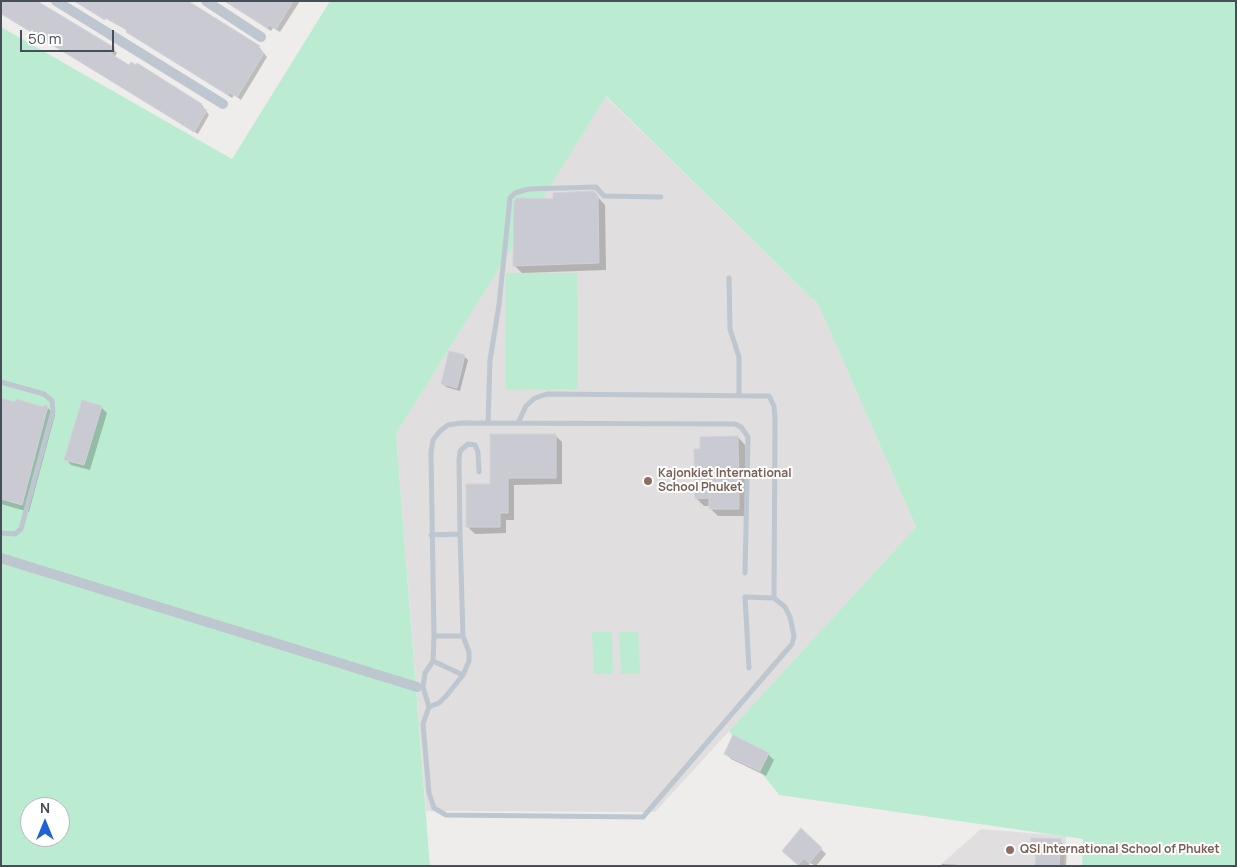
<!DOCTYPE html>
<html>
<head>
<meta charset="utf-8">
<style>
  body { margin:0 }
  #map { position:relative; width:1237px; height:867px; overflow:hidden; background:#efedec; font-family:Manrope,sans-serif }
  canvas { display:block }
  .frame { position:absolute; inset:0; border:2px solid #464e59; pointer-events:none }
  .north { position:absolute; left:20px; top:797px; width:50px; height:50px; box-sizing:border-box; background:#fff; border:1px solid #b5b8bd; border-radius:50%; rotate:0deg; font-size:14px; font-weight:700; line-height:20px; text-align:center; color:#464e59 }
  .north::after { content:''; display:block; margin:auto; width:18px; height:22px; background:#1f62d7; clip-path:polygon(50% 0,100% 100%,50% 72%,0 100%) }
  .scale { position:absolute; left:20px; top:30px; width:94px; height:22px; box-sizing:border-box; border:2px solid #464e59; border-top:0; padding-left:6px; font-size:15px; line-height:18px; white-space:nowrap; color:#464e59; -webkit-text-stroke:4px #fff; paint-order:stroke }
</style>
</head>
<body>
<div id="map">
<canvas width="1237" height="867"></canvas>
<div class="frame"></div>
<div class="north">N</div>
<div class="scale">50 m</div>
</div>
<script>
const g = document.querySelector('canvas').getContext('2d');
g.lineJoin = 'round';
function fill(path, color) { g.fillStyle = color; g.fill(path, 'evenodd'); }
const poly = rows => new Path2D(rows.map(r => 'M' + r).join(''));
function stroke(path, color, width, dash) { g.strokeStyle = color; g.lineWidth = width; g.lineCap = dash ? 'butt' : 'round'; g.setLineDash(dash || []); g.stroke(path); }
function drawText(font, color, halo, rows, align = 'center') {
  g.font = font + ' Manrope,sans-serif'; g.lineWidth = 4; g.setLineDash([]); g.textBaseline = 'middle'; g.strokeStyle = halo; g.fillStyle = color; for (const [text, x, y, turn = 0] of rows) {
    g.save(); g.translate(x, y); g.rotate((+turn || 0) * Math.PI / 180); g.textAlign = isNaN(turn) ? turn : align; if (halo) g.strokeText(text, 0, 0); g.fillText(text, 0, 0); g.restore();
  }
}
fill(poly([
  [605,96,818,304,916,527,655,812,426,811,396,434],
  [981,829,1066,836,1064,866,939,866]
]), '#e0dede');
fill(poly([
  [330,1,1236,1,1236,866,1082,866,1083,839,779,795,729,731,916,527,818,304,606,96,396,434,430,866,1,866,1,27,232,159],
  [30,807,60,807,60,837,30,837],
  [506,273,577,273,578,389,506,390],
  [592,632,612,632,613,674,594,674],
  [619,632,638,632,640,674,621,674]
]), '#bbecd2');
fill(poly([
  [1,1,114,49,117,53,114,58,202,105,209,115,198,134,1,14],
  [74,1,186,1,259,47,267,57,241,100,234,95,232,98,131,35,128,31],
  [224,1,300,1,280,32,273,28,271,31],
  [594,193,605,205,606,270,522,273,514,265,555,200],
  [464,356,468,360,460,391,446,387,442,383],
  [1,399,43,409,47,407,55,415,29,512,1,504],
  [101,407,107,413,90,470,71,465,66,459],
  [555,435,562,442,562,484,514,485,514,520,506,520,506,533,475,534,468,527,492,485],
  [738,437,745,445,746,516,718,516,711,509,711,506,704,506,696,498],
  [725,753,768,754,774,760,766,776,731,759],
  [1060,841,1067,848,1066,866,1036,866,1037,857,1031,852],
  [821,849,826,854,816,866,810,863,808,866,800,866,789,856],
  [942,864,959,865,960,866,942,866]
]), '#0003');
const building = poly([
  [1,1,37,1,115,48,111,54,129,65,131,62,136,65,137,63,202,104,200,107,207,110,194,132,1,13,1,1],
  [74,1,188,1,260,46,258,49,264,53,237,97,229,92,228,95,126,32,127,30,106,18,105,20,74,1],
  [226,1,293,1,276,29,269,25,267,28,226,1],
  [594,191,598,196,599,263,513,266,514,203,516,198,553,199,553,193,594,191],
  [449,351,465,355,457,388,441,384,449,351],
  [1,398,15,402,16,399,43,407,44,405,48,406,22,505,1,499,1,398],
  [82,400,102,406,84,465,64,460,82,400],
  [490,434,556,434,556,478,508,478,508,513,500,513,500,527,466,527,466,484,490,484,490,434],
  [738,436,739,509,709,509,709,498,695,499,694,449,700,449,700,437,738,436],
  [733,735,769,753,760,771,724,754,733,735],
  [801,828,822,848,809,863,804,858,798,865,782,851,801,828],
  [1031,838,1061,839,1059,866,1035,866,1036,853,1030,853,1031,838]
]);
fill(building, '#cacbd2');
stroke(building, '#d1d2d8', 1);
stroke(poly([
  [729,278,730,329,739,357,739,395],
  [1,382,44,394,52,401,53,411,21,529,15,534,1,533],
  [488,423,490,360,499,305,510,198,515,193,529,189,596,187,604,196,661,197],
  [460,534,459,460,460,451,468,444,475,445,478,452,479,472],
  [431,535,460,534,463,636],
  [434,636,431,452,433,440,440,431,448,425,461,423,735,424,741,427,748,437,745,573],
  [434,636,463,636,469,652,469,661,463,675,447,695,439,703,429,707,423,687,425,673,433,661,434,636],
  [433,661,463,675],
  [749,668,745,597,774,598],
  [429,707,423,724,429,793,434,808,446,815,643,817,792,644,794,636,790,617,785,607,774,598,775,419,774,406,769,396,547,394,535,398,526,406,518,423]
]), '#bec6cf', 5);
stroke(poly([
  [56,1,223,104],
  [206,1,261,37],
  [1,558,417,687]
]), '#bec6cf', 10);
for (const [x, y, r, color] of [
  [648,481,5,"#8d6e63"],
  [1010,850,5,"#8d6e63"]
]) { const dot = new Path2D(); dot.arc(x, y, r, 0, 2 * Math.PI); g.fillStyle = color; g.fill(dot); stroke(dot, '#fff', 2); }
drawText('bold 12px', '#785e54', '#fff', [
  ["Kajonkiet International",658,474],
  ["School Phuket",658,488],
  ["QSI International School of Phuket",1020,850]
], 'left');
</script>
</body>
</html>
